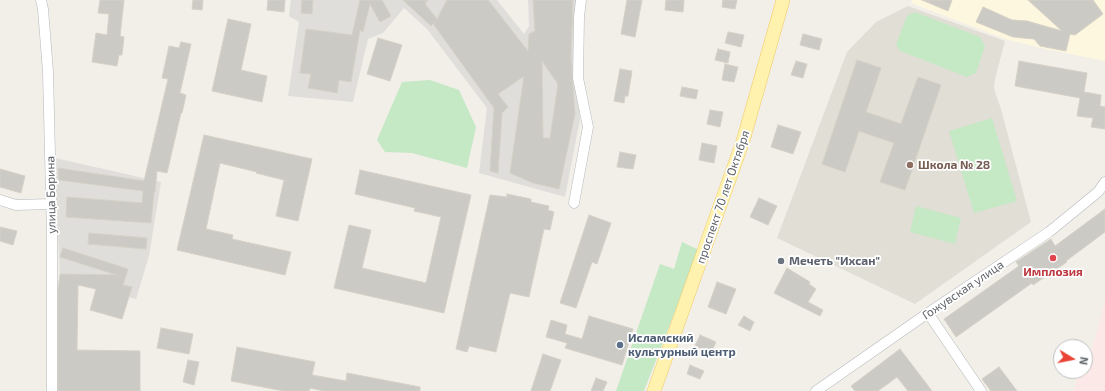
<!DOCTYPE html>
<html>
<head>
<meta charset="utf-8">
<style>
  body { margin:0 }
  #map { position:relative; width:1105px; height:391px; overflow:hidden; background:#f1efe8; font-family:"Exo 2",sans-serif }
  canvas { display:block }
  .north { position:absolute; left:1053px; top:339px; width:40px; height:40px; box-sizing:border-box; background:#fff; border:1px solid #bfc1c3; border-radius:50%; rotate:100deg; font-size:11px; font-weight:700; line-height:16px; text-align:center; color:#5f6368 }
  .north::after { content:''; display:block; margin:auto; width:14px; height:18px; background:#ea4335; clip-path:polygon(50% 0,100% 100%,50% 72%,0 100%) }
</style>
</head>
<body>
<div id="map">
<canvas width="1105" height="391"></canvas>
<div class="north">N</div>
</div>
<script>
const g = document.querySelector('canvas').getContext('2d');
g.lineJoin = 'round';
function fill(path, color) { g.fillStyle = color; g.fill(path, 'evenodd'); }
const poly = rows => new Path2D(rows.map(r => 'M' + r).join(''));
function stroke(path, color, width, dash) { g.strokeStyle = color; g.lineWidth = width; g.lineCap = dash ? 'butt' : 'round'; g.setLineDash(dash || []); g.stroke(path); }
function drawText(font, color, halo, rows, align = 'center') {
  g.font = font + ' "Exo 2",sans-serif'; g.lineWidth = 3.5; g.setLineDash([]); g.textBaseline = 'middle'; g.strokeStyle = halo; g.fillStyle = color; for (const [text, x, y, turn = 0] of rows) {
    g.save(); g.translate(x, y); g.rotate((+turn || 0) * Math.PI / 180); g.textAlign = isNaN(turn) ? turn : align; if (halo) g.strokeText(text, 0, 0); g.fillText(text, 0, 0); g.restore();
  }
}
fill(poly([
  [912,0,1105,0,1105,61,1041,48,1005,39,911,3]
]), '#fef7e0');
fill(poly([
  [291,0,497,0,524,34,529,26,528,0,576,0,575,73,580,119,565,197,479,173,487,108,427,29,404,8,383,33,368,39,353,102,288,96,299,22,289,16],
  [55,158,161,182,149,256,136,299,60,280]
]), '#e0deda');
fill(poly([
  [908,6,1005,41,996,75,994,86,995,92,1001,109,1031,222,915,304,777,238,847,52,876,22]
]), '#e1ded6');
fill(poly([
  [1105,300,1105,391,1074,391,1079,371,1085,371,1085,356,1091,354]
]), '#fce8e6');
fill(poly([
  [915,12,980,37,985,46,976,73,967,77,900,51,896,44,907,16],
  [430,80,459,90,476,127,467,168,412,153,385,152,377,140,402,82],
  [992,118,1017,201,974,213,949,131],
  [916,206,961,218,955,244,910,232],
  [682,242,699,250,644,391,616,391,660,264,674,269]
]), '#c5e8c5');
const building = poly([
  [100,0,124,0,120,36,124,37,122,55,119,55,117,66,92,62,96,33,107,35,109,14,98,13,100,0],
  [193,0,203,0,202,10,192,9,193,0],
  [268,0,285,0,284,12,267,10,268,0],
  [302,0,313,0,312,14,301,13,302,0],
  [360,0,382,0,391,16,380,22,370,4,363,32,360,30,351,82,339,80,337,93,308,88,311,74,300,73,306,29,352,35,360,0],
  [403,0,428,0,425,4,437,19,447,0,488,0,528,51,529,34,535,31,533,0,573,0,571,56,572,78,573,87,575,114,559,189,533,183,510,173,524,76,498,94,508,107,502,113,498,173,490,171,494,108,434,25,435,22,431,26,403,0],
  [542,61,558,84,550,138,543,138,542,61],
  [627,0,642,0,635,37,621,34,627,0],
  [666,0,684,0,683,12,665,10,666,0],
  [723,0,737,0,735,9,722,7,723,0],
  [922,0,952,0,948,11,922,0],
  [1028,0,1093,0,1103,14,1075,35,1070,34,1066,51,1040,46,1034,39,1013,37,976,22,983,7,1012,20,1027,21,1062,31,1028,0],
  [228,19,251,24,241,70,267,76,262,102,212,91,228,19],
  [728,32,744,35,741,47,725,43,728,32],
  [803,34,822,39,819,50,800,45,803,34],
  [378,38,402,45,390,81,367,74,378,38],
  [181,42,191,44,180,93,186,95,182,113,181,113,167,173,157,171,155,192,154,192,151,223,66,217,67,197,142,203,143,191,59,180,58,168,144,181,168,79,162,78,169,46,179,48,181,42],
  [718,49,730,52,728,63,715,60,718,49],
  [857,60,881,68,866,112,901,124,918,77,941,85,905,190,880,182,894,143,859,131,845,172,822,164,857,60],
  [796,61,807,64,803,78,791,75,796,61],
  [1019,61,1087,73,1084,92,1101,95,1100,106,1105,107,1105,129,1091,127,1093,118,1077,116,1080,98,1015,86,1019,61],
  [725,64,738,67,734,82,722,80,725,64],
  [620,69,632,71,628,96,625,96,624,103,614,101,620,69],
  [682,87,698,90,696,99,680,96,682,87],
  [710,110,723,112,720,127,707,124,710,110],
  [778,125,801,132,793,154,771,147,778,125],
  [204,135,312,159,298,221,276,216,284,180,256,173,257,172,220,163,206,229,233,235,232,239,291,252,285,275,177,250,204,135],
  [702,143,717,146,714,163,699,160,702,143],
  [620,152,636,155,633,169,617,167,620,152],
  [0,169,25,176,21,193,0,187,0,169],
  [360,170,471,195,444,313,334,288,349,225,371,230,362,268,426,283,441,217,414,211,415,208,355,194,360,170],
  [507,194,531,199,531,202,549,206,548,210,554,212,550,230,544,229,529,297,510,293,496,352,469,346,467,352,456,349,490,195,507,197,507,194],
  [759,198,777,206,768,225,750,217,759,198],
  [1105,209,1105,232,1066,261,1067,262,1033,285,1032,283,956,337,944,319,1019,266,1016,262,1051,239,1055,246,1105,209],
  [589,215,611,223,597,264,592,262,576,308,560,303,589,215],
  [0,227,17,231,13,245,0,241,0,227],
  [89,233,147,238,146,249,88,244,89,233],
  [63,248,128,269,123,285,132,287,122,319,90,310,96,289,78,285,77,350,140,351,140,391,58,391,58,290,60,274,117,275,60,257,63,248],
  [787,268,810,282,809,284,816,289,808,302,823,310,820,316,774,293,787,268],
  [717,282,736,289,726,314,708,307,717,282],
  [589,316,633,329,622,365,565,348,567,343,546,337,551,320,567,325,565,334,582,339,589,316],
  [744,316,754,322,750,331,738,325,744,316],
  [161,328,193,334,189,354,157,348,161,328],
  [700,335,716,342,711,353,695,346,700,335],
  [237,347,315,362,312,375,346,381,347,373,420,387,420,391,324,391,310,388,309,391,284,391,231,381,237,347],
  [900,349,932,391,908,391,897,377,878,391,855,391,851,386,900,349],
  [543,354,561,360,550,391,531,391,543,354],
  [188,360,199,362,194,385,183,382,188,360],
  [690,365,704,371,700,379,687,374,690,365],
  [999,367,1017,391,991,391,982,379,999,367],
  [596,378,607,382,603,391,591,391,596,378]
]);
fill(building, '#cccac5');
stroke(building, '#d6d1c6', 1);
const minor = poly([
  [41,0,43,9,48,72,52,236,52,391],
  [0,200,16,205,51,204],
  [574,203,588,127,578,78,579,17,581,0],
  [928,313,981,391],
  [816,391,928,313,1049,232,1098,192,1105,182]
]);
const major = poly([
  [654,391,743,141,783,0]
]);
stroke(minor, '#b5b8bc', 11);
stroke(major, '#f2c960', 14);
stroke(minor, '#fff', 10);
stroke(major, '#fff2af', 13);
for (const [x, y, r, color] of [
  [910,165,4,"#8d6e63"],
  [1053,258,4,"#e0444e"],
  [781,261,4,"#6b7280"],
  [620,345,4,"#5c6f8a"]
]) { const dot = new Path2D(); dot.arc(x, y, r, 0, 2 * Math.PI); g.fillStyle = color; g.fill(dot); stroke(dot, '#fff', 1.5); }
drawText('bold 12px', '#785e54', '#fff', [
  ["Школа № 28",918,165]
], 'left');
drawText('12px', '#5f6368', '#fff', [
  ["улица Борина",51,195,-91],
  ["проспект 70 лет Октября",723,197,-71],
  ["Гожувская улица",963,290,-34]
]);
drawText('bold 12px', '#5b616d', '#fff', [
  ["Мечеть \"Ихсан\"",789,261]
], 'left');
drawText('bold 12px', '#be3a42', '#fff', [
  ["Имплозия",1053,272]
]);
drawText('bold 12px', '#4e5e75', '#fff', [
  ["Исламский",628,338],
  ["культурный центр",628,352]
], 'left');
</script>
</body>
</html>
